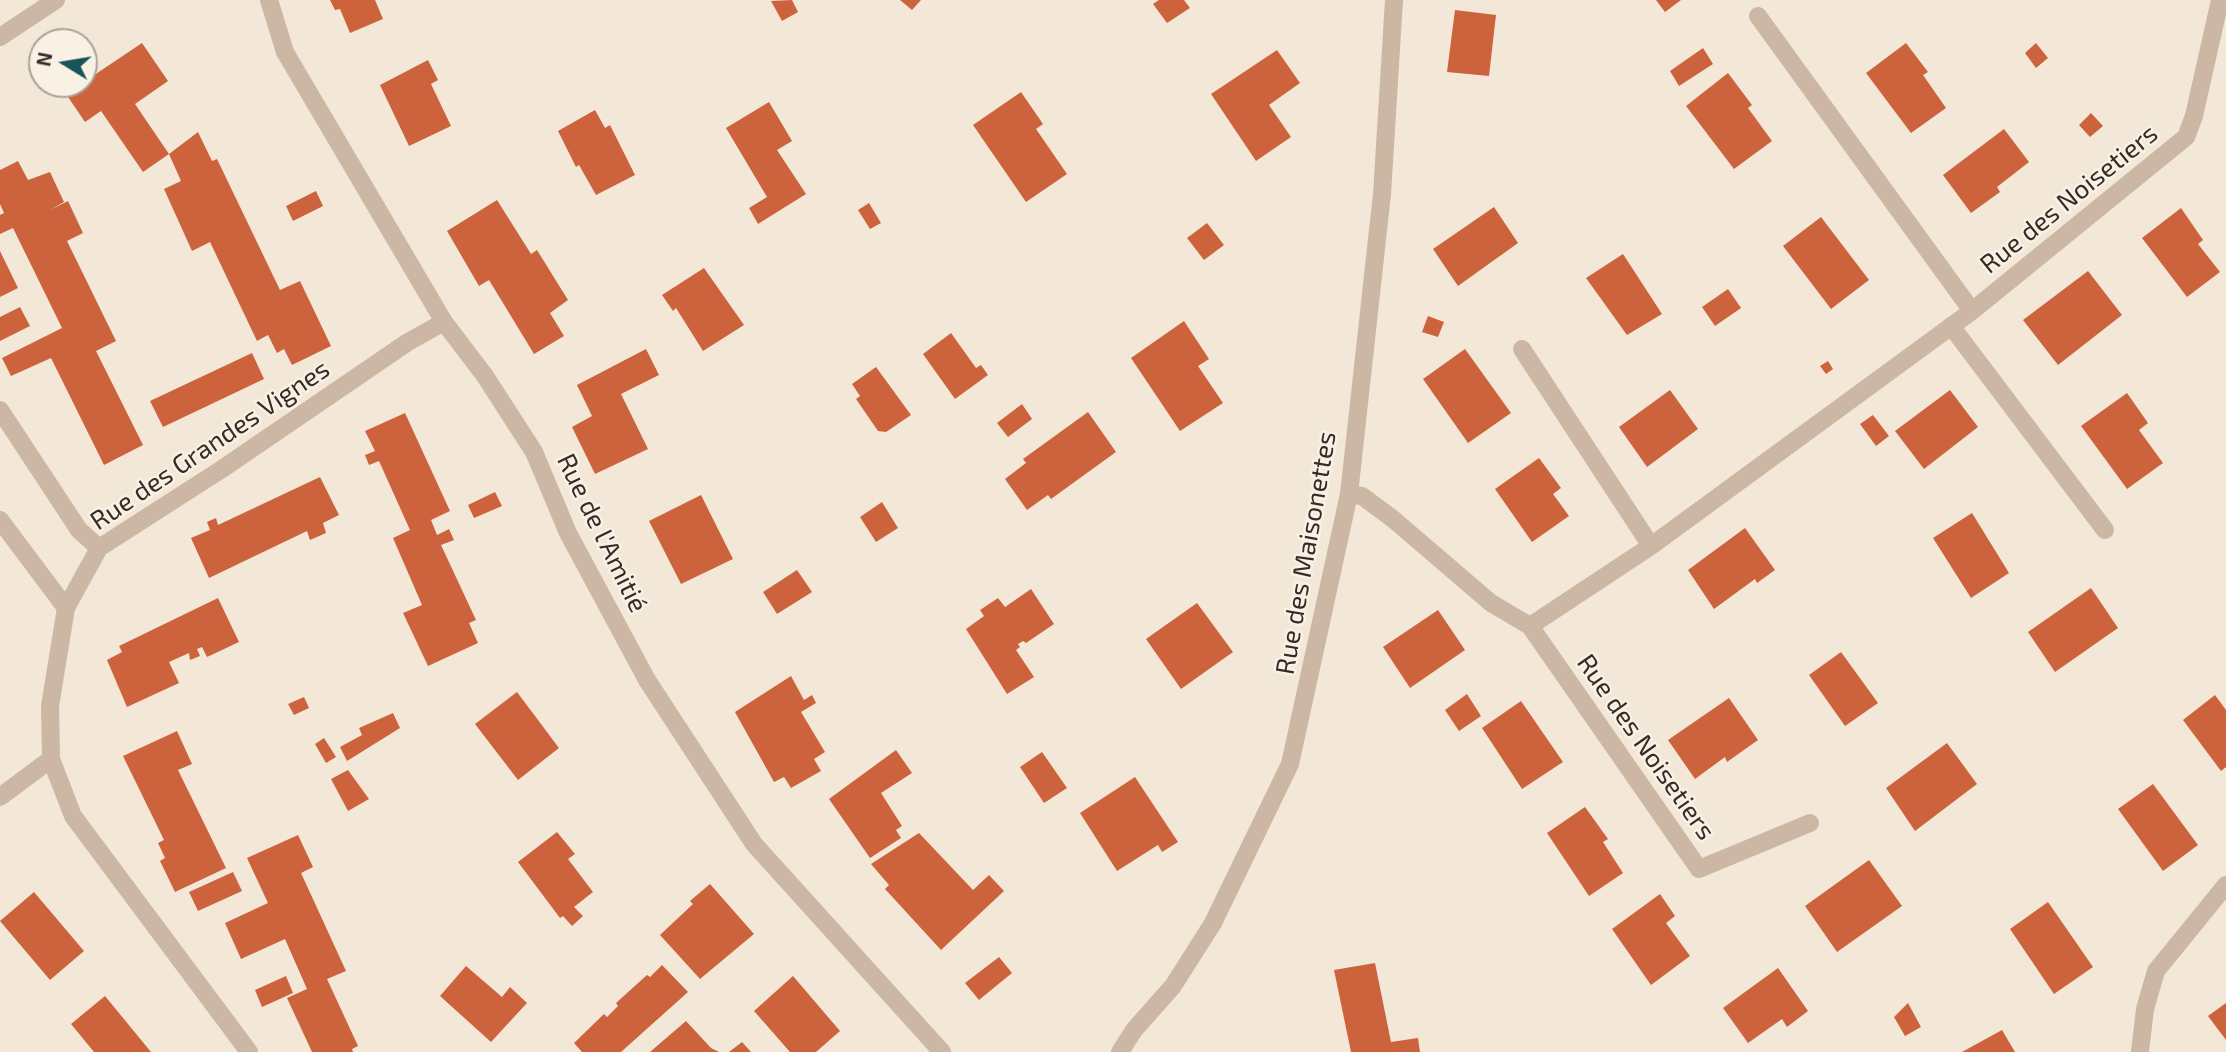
<!DOCTYPE html>
<html>
<head>
<meta charset="utf-8">
<style>
  body { margin:0 }
  #map { position:relative; width:2226px; height:1052px; overflow:hidden; background:#f3e7d8; font-family:"Exo 2",sans-serif }
  canvas { display:block }
  .north { position:absolute; left:28px; top:28px; width:70px; height:70px; box-sizing:border-box; background:#faf1e5; border:2px solid #aca299; border-radius:50%; rotate:281deg; font-size:19px; font-weight:700; line-height:28px; text-align:center; color:#362b26 }
  .north::after { content:''; display:block; margin:auto; width:24px; height:32px; background:#19545a; clip-path:polygon(50% 0,100% 100%,50% 72%,0 100%) }
</style>
</head>
<body>
<div id="map">
<canvas width="2226" height="1052"></canvas>
<div class="north">N</div>
</div>
<script>
const g = document.querySelector('canvas').getContext('2d');
g.lineJoin = 'round';
function fill(path, color) { g.fillStyle = color; g.fill(path, 'evenodd'); }
const poly = rows => new Path2D(rows.map(r => 'M' + r).join(''));
function stroke(path, color, width, dash) { g.strokeStyle = color; g.lineWidth = width; g.lineCap = dash ? 'butt' : 'round'; g.setLineDash(dash || []); g.stroke(path); }
function drawText(font, color, halo, rows, align = 'center') {
  g.font = font + ' "Exo 2",sans-serif'; g.lineWidth = 5; g.setLineDash([]); g.textBaseline = 'middle'; g.strokeStyle = halo; g.fillStyle = color; for (const [text, x, y, turn = 0] of rows) {
    g.save(); g.translate(x, y); g.rotate((+turn || 0) * Math.PI / 180); g.textAlign = isNaN(turn) ? turn : align; if (halo) g.strokeText(text, 0, 0); g.fillText(text, 0, 0); g.restore();
  }
}
fill(poly([
  [330,0,375,0,383,19,350,33,340,9,335,10],
  [792,0,798,12,782,21,771,1],
  [900,0,921,0,912,10],
  [1159,0,1184,0,1190,8,1167,23,1153,4],
  [1656,0,1681,0,1665,12],
  [1455,10,1496,15,1489,76,1447,72],
  [142,43,168,81,135,104,169,154,143,172,101,111,85,122,66,94],
  [1906,43,1928,72,1923,75,1946,108,1911,133,1866,73],
  [2036,43,2048,58,2036,68,2025,53],
  [1703,48,1713,64,1679,86,1670,71],
  [1277,50,1300,83,1269,105,1291,137,1256,161,1211,94],
  [428,60,438,80,431,84,451,126,409,146,380,85],
  [1728,73,1752,105,1748,108,1772,141,1734,169,1686,106],
  [1021,92,1043,124,1036,129,1067,174,1026,202,973,125],
  [769,102,792,141,777,150,806,194,758,224,749,208,767,197,726,128],
  [595,110,605,128,610,125,635,175,596,195,579,165,576,167,558,131],
  [2091,113,2103,126,2090,137,2079,125],
  [2004,129,2029,162,1997,187,2000,192,1971,213,1943,175],
  [198,132,212,161,217,159,280,290,300,281,331,346,292,365,284,349,277,353,268,335,257,341,210,242,192,251,164,189,181,181,169,154],
  [18,161,28,180,50,172,64,202,50,210,68,201,83,233,67,241,116,341,96,351,143,445,104,465,51,358,11,376,2,358,62,328,13,228,0,234,0,215,4,213,0,204,0,170],
  [316,191,323,206,293,221,286,206],
  [497,200,531,254,537,250,568,300,550,313,564,336,534,354,489,280,479,286,447,231],
  [869,203,881,223,870,229,858,210],
  [1494,207,1518,243,1458,286,1433,249],
  [2181,208,2203,240,2198,244,2220,272,2187,297,2142,238],
  [1821,217,1869,280,1831,309,1783,246],
  [1207,223,1224,245,1204,260,1187,238],
  [0,251,18,288,0,297],
  [1623,254,1662,314,1627,335,1586,278],
  [704,268,744,325,703,351,676,308,673,311,662,295],
  [2088,271,2122,315,2058,365,2023,320],
  [1728,289,1741,308,1715,326,1702,307],
  [20,307,30,326,0,341,0,317],
  [1428,316,1444,322,1438,337,1422,332],
  [1184,321,1209,359,1198,366,1223,403,1180,431,1131,358],
  [951,333,976,368,981,365,988,375,955,399,923,354],
  [646,349,659,375,621,394,648,449,595,474,572,427,592,416,577,385],
  [1465,349,1511,413,1468,443,1423,379],
  [252,353,264,379,163,427,150,401],
  [1828,361,1833,369,1826,374,1820,366],
  [876,367,911,415,886,432,878,431,856,399,860,396,852,384],
  [1670,390,1698,429,1647,467,1619,427],
  [1950,390,1978,427,1924,469,1895,431],
  [2127,393,2148,423,2139,430,2163,463,2127,489,2081,426],
  [1022,404,1032,419,1008,437,997,423],
  [1088,412,1116,452,1051,499,1048,495,1027,510,1005,479,1026,463,1023,459],
  [405,413,450,511,431,520,437,535,449,529,454,540,441,545,476,620,469,623,478,643,428,666,403,613,422,605,393,538,410,530,379,461,369,465,365,455,375,451,365,431],
  [1873,415,1889,436,1876,446,1860,424],
  [1539,458,1561,488,1553,494,1569,516,1532,542,1495,489],
  [320,477,339,515,323,523,326,533,310,540,307,531,209,578,191,538,210,530,207,522,216,518,218,525],
  [495,492,502,506,474,518,468,505],
  [701,495,733,559,681,584,649,521],
  [882,502,898,528,876,542,860,517],
  [1972,513,2009,573,1971,598,1933,538],
  [1745,528,1775,570,1757,583,1755,579,1714,609,1688,570],
  [797,570,812,592,777,614,763,592],
  [2091,588,2118,628,2055,672,2028,632],
  [1031,589,1054,624,1026,643,1023,641,1018,644,1020,647,1016,650,1034,677,1007,694,966,629,984,616,980,610,998,598,1005,607],
  [218,598,239,642,207,657,202,647,197,649,200,656,190,660,189,653,169,662,179,683,127,707,107,660,122,652,119,646],
  [1197,603,1233,652,1181,689,1146,639],
  [1438,610,1465,650,1410,688,1383,647],
  [1841,652,1878,703,1845,726,1809,675],
  [791,676,804,700,812,695,816,703,801,712,825,752,814,759,821,771,791,788,784,777,774,782,735,712],
  [517,692,559,748,518,780,475,724],
  [1467,694,1481,716,1459,731,1445,710],
  [2215,695,2226,710,2226,767,2221,771,2183,720],
  [304,697,309,708,294,715,288,704],
  [1729,698,1758,740,1727,762,1725,757,1695,779,1668,740],
  [1521,701,1563,762,1522,789,1482,728],
  [393,713,400,728,347,761,340,747,362,735,359,728],
  [177,731,192,764,178,770,226,868,175,892,160,861,165,858,158,843,164,840,123,756],
  [324,738,336,757,326,763,315,744],
  [1947,743,1977,784,1915,831,1886,788],
  [896,750,912,773,881,793,902,826,896,830,901,838,870,858,829,799],
  [1042,752,1067,788,1044,803,1020,767],
  [348,770,369,799,348,811,331,779],
  [1135,777,1178,842,1162,852,1158,845,1117,871,1080,813],
  [2153,784,2198,845,2163,871,2118,809],
  [1585,807,1608,839,1603,842,1623,873,1589,896,1547,833],
  [557,832,575,854,568,859,593,892,574,907,583,916,572,926,563,916,560,918,518,862],
  [919,833,973,890,989,875,1004,891,941,950,885,889,889,885,871,864],
  [298,835,313,867,301,873,346,971,327,979,358,1046,352,1049,353,1052,312,1052,287,998,307,989,285,939,241,959,225,923,268,903,247,858],
  [1869,860,1902,906,1837,952,1805,906],
  [233,872,242,891,198,911,189,892],
  [710,884,754,934,700,979,660,935,693,904,690,901],
  [34,892,84,951,50,980,0,921],
  [1660,894,1675,916,1666,923,1690,956,1651,985,1612,929],
  [2048,902,2093,967,2054,994,2010,929],
  [999,957,1012,973,979,1000,965,983],
  [1375,963,1391,1042,1418,1038,1420,1052,1351,1052,1334,970],
  [662,965,688,992,621,1052,582,1052,574,1043,604,1014,607,1017,618,1006,616,1003,647,975,650,977],
  [466,966,502,997,510,987,527,1003,491,1042,440,996],
  [1778,968,1808,1011,1787,1027,1782,1019,1748,1043,1723,1008],
  [286,976,293,993,262,1007,255,990],
  [793,976,840,1031,816,1052,790,1052,754,1011],
  [105,996,151,1052,94,1052,71,1024],
  [1908,1003,1921,1027,1905,1036,1894,1017],
  [2226,1003,2226,1040,2208,1016],
  [686,1021,711,1048,719,1052,650,1052],
  [2002,1030,2015,1052,1962,1052],
  [742,1042,751,1052,729,1052]
]), '#cd633c');
stroke(poly([
  [0,520,66,608]
]), '#cbb7a4', 18);
stroke(poly([
  [1758,16,1972,311],
  [0,37,56,0],
  [1951,326,2105,530],
  [1522,349,1651,546],
  [0,410,79,530,99,548],
  [1349,494,1362,496,1393,519,1491,603,1530,626,1651,546,1972,311,2186,137,2194,116,2220,0],
  [1530,626,1699,869,1810,823],
  [0,797,51,759],
  [249,1052,73,816,51,759,50,706,66,608,99,548,222,469,408,342,444,322],
  [1120,1052,1134,1030,1173,986,1213,923,1290,764,1349,494,1382,194,1394,0],
  [2140,1052,2145,1009,2156,971,2226,885]
]), '#cbb7a4', 18);
stroke(poly([
  [269,0,285,52,444,322,485,376,534,452,568,533,647,680,754,844,942,1052]
]), '#cbb7a4', 18);
drawText('26px', '#362b26', '#faf1e5', [
  ["Rue des Noisetiers",2069,199,-39],
  ["Rue des Grandes Vignes",210,445,-34],
  ["Rue de l'Amitié",602,533,64],
  ["Rue des Maisonettes",1306,553,-80],
  ["Rue des Noisetiers",1646,747,55]
]);
</script>
</body>
</html>
